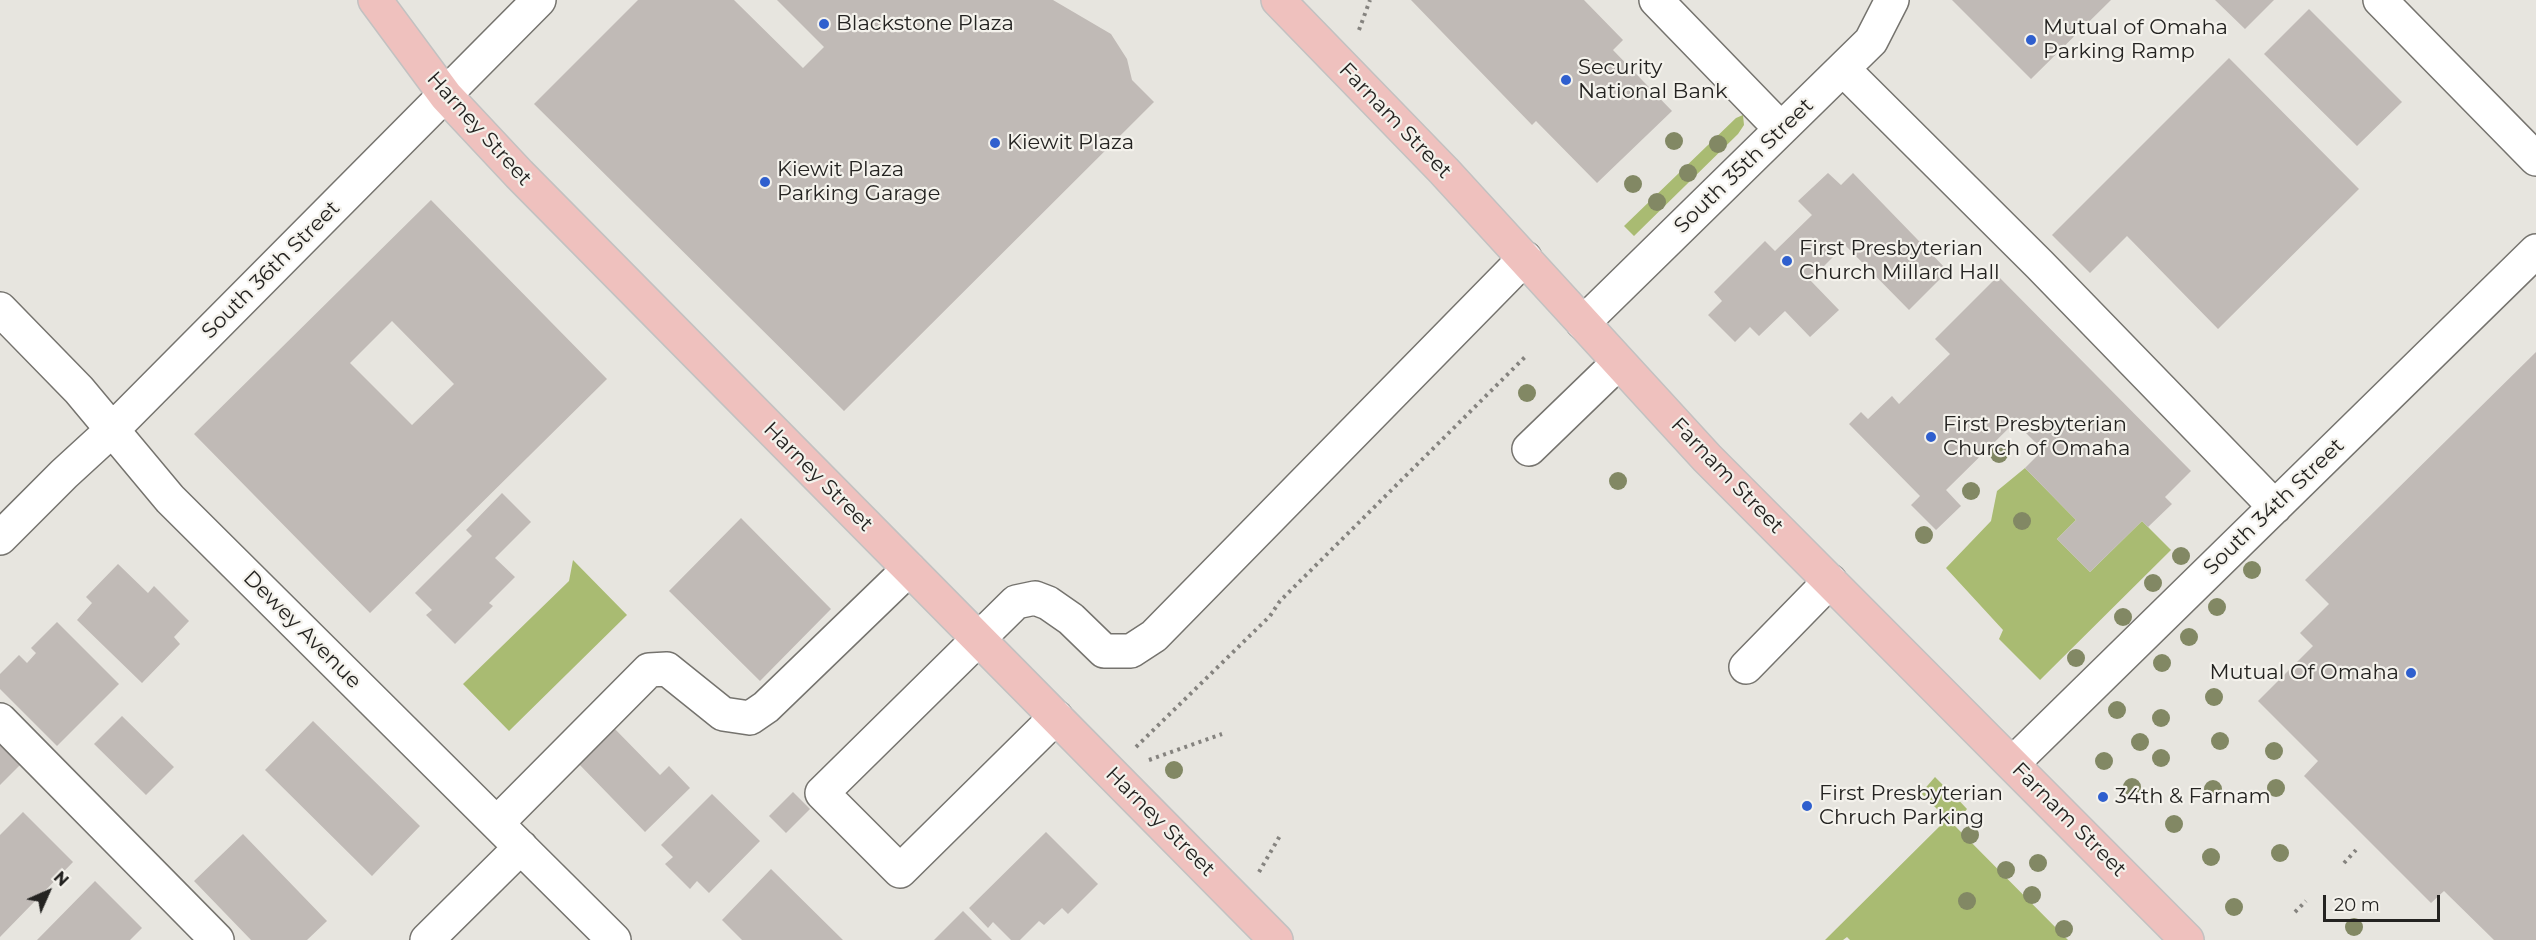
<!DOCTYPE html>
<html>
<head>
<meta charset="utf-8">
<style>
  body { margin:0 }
  #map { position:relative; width:2536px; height:940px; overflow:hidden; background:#e7e5df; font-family:Montserrat,sans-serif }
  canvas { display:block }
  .north { position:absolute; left:18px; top:862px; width:60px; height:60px; -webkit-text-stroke:4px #f4f2ec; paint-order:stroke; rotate:45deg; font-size:16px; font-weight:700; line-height:24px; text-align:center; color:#242321 }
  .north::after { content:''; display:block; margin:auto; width:21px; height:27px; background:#242321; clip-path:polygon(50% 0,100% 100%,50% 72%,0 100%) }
  .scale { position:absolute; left:2323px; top:895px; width:117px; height:27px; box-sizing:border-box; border:3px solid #242321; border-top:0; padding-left:8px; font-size:18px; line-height:21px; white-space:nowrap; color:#242321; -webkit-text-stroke:4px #f4f2ec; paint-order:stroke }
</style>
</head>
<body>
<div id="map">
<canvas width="2536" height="940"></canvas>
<div class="north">N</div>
<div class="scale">20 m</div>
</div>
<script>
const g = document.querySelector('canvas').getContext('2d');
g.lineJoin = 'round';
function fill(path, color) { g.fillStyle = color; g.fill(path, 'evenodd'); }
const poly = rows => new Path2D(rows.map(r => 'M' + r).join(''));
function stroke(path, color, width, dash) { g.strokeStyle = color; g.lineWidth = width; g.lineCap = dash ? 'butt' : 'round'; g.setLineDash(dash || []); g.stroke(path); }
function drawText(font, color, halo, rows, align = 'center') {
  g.font = font + ' Montserrat,sans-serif'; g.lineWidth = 4.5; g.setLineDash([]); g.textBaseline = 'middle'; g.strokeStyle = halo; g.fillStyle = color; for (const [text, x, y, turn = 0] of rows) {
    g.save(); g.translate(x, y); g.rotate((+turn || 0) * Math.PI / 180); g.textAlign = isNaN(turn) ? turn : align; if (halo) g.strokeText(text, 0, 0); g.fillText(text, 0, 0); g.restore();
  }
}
fill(poly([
  [1743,115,1744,125,1738,134,1634,236,1624,226,1736,118],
  [2025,468,2076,520,2057,539,2090,572,2142,521,2171,550,2040,680,1999,639,2003,630,1946,568,1991,521,1997,491],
  [573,560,627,615,509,731,463,684,569,581],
  [1935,777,1946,788,1943,793,1947,797,1952,793,1967,809,1954,825,2068,940,1850,940,1847,937,1843,940,1825,940,1947,819,1921,793]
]), '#a9bb72');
fill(poly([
  [638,0,734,0,803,68,824,47,777,0,1053,0,1111,34,1127,59,1132,80,1154,102,844,411,534,104],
  [1411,0,1584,0,1623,40,1613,50,1672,111,1597,183,1536,121,1532,125],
  [1952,0,2111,0,2031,79],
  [2215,0,2274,0,2245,29],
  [2309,9,2402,102,2357,146,2264,54],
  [2229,58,2359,189,2218,329,2127,236,2090,273,2052,235],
  [1828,173,1841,185,1853,173,1948,271,1909,310,1845,245,1810,280,1839,310,1810,337,1785,311,1759,336,1750,327,1735,342,1708,315,1722,301,1714,292,1765,241,1775,251,1812,215,1798,201],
  [431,200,607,379,370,613,194,434],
  [392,321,454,384,412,425,350,363],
  [1998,276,2191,471,2165,497,2172,504,2148,527,2142,521,2090,572,2057,539,2076,520,2025,468,2043,450,2015,422,1946,490,1961,506,1936,530,1911,505,1920,496,1849,424,1861,412,1868,419,1892,396,1899,404,1950,354,1935,339],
  [2536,352,2536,940,2494,940,2444,891,2431,903,2304,776,2318,761,2258,701,2313,646,2300,633,2329,604,2305,580],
  [502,493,531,522,495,558,515,577,489,603,493,606,455,644,426,615,432,610,415,593,472,536,466,530],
  [741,518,831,609,760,681,669,591],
  [118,564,148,593,154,586,189,621,174,637,180,644,142,683,77,620,92,603,86,597],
  [57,622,119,684,57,746,0,689,0,674,19,655,27,663,36,653,31,648],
  [122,716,174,767,146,795,94,744],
  [313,721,420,826,372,876,265,770],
  [612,726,660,775,669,766,690,788,645,832,576,761],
  [0,733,26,759,0,785],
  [793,792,810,809,786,833,769,816],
  [712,794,760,841,709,893,697,881,690,889,665,864,673,857,661,845],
  [23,812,73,862,0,937,0,835],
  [1046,832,1098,884,1068,914,1062,908,1044,925,1039,921,1020,940,1011,940,993,922,988,928,969,908],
  [243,834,327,921,307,940,251,940,194,881],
  [771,869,843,940,742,940,722,920],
  [95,881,142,928,130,940,37,940],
  [963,911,992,940,934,940]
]), '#c0bab6');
const minor = poly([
  [1656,0,1781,129],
  [2380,0,2536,159],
  [1843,69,2040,265,2275,507],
  [0,309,79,390,170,499,614,940],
  [1583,323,1871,41,1892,0],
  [1529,449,1618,363],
  [0,538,64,474,112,430,539,0],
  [1746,667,1830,581],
  [1056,717,900,871,822,793,1016,602,1035,598,1048,603,1071,619,1104,651,1131,651,1154,636,1525,258],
  [0,720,217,940],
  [2013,763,2536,251],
  [497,823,649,670,667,669,723,714,750,718,766,707,909,569],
  [427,940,521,847]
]);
const major = poly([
  [375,0,446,96,519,174,1276,940],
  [1278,0,1444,171,1707,458,2187,940]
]);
stroke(minor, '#75736e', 36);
stroke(major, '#c2c1c1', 36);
stroke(poly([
  [1359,30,1370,0],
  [1136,747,1270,616,1280,601,1525,357],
  [1149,760,1222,734],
  [2344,863,2356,850],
  [1259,872,1281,834],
  [2295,912,2306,901]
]), '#85837f', 4, [3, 4.5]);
stroke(minor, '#fff', 33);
stroke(major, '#efc1be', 33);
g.fillStyle = '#828864';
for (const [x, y] of [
  [1674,141],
  [1718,144],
  [1688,173],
  [1633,184],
  [1657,202],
  [1527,393],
  [1999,454],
  [1618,481],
  [1971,491],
  [2022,521],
  [1924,535],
  [2181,556],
  [2252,570],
  [2153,583],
  [2217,607],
  [2123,617],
  [2189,637],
  [2076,658],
  [2162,663],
  [2214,697],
  [2117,710],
  [2161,718],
  [2220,741],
  [2140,742],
  [2274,751],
  [2161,758],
  [2104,761],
  [1174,770],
  [2132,787],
  [2276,788],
  [2213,789],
  [2174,824],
  [1970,835],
  [2280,853],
  [2211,857],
  [2038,863],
  [2006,870],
  [2032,895],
  [1967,901],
  [2234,907],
  [2354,927],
  [2064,929]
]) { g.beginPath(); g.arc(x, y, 9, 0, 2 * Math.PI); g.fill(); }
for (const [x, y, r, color] of [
  [824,24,6,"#2f5fce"],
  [2031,40,6,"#2f5fce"],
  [1566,80,6,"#2f5fce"],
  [995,143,6,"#2f5fce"],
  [765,182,6,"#2f5fce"],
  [1787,261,6,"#2f5fce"],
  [1931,437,6,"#2f5fce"],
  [2411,673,6,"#2f5fce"],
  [2103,797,6,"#2f5fce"],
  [1807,806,6,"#2f5fce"]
]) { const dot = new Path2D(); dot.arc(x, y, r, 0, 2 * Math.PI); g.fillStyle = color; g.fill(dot); stroke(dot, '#f4f2ec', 2); }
drawText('21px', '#242321', '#f4f2ec', [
  ["Blackstone Plaza",836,24],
  ["Mutual of Omaha",2043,28],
  ["Parking Ramp",2043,52],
  ["Security",1578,68],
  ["National Bank",1578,92],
  ["Kiewit Plaza",1007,143],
  ["Kiewit Plaza",777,170],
  ["Parking Garage",777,194],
  ["First Presbyterian",1799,249],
  ["Church Millard Hall",1799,273],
  ["First Presbyterian",1943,425],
  ["Church of Omaha",1943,449],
  ["Mutual Of Omaha",2399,673,"right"],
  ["First Presbyterian",1819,794],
  ["Chruch Parking",1819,818],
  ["34th & Farnam",2115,797]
], 'left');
drawText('21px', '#242321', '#f4f2ec', [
  ["Farnam Street",1395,121,46],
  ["Harney Street",479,129,48],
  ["South 35th Street",1744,166,-44],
  ["South 36th Street",271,270,-45],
  ["Farnam Street",1727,476,46],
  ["Harney Street",818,477,45],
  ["South 34th Street",2274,507,-44],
  ["Dewey Avenue",302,630,45],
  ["Farnam Street",2069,820,45],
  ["Harney Street",1160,822,45]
]);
</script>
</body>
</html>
